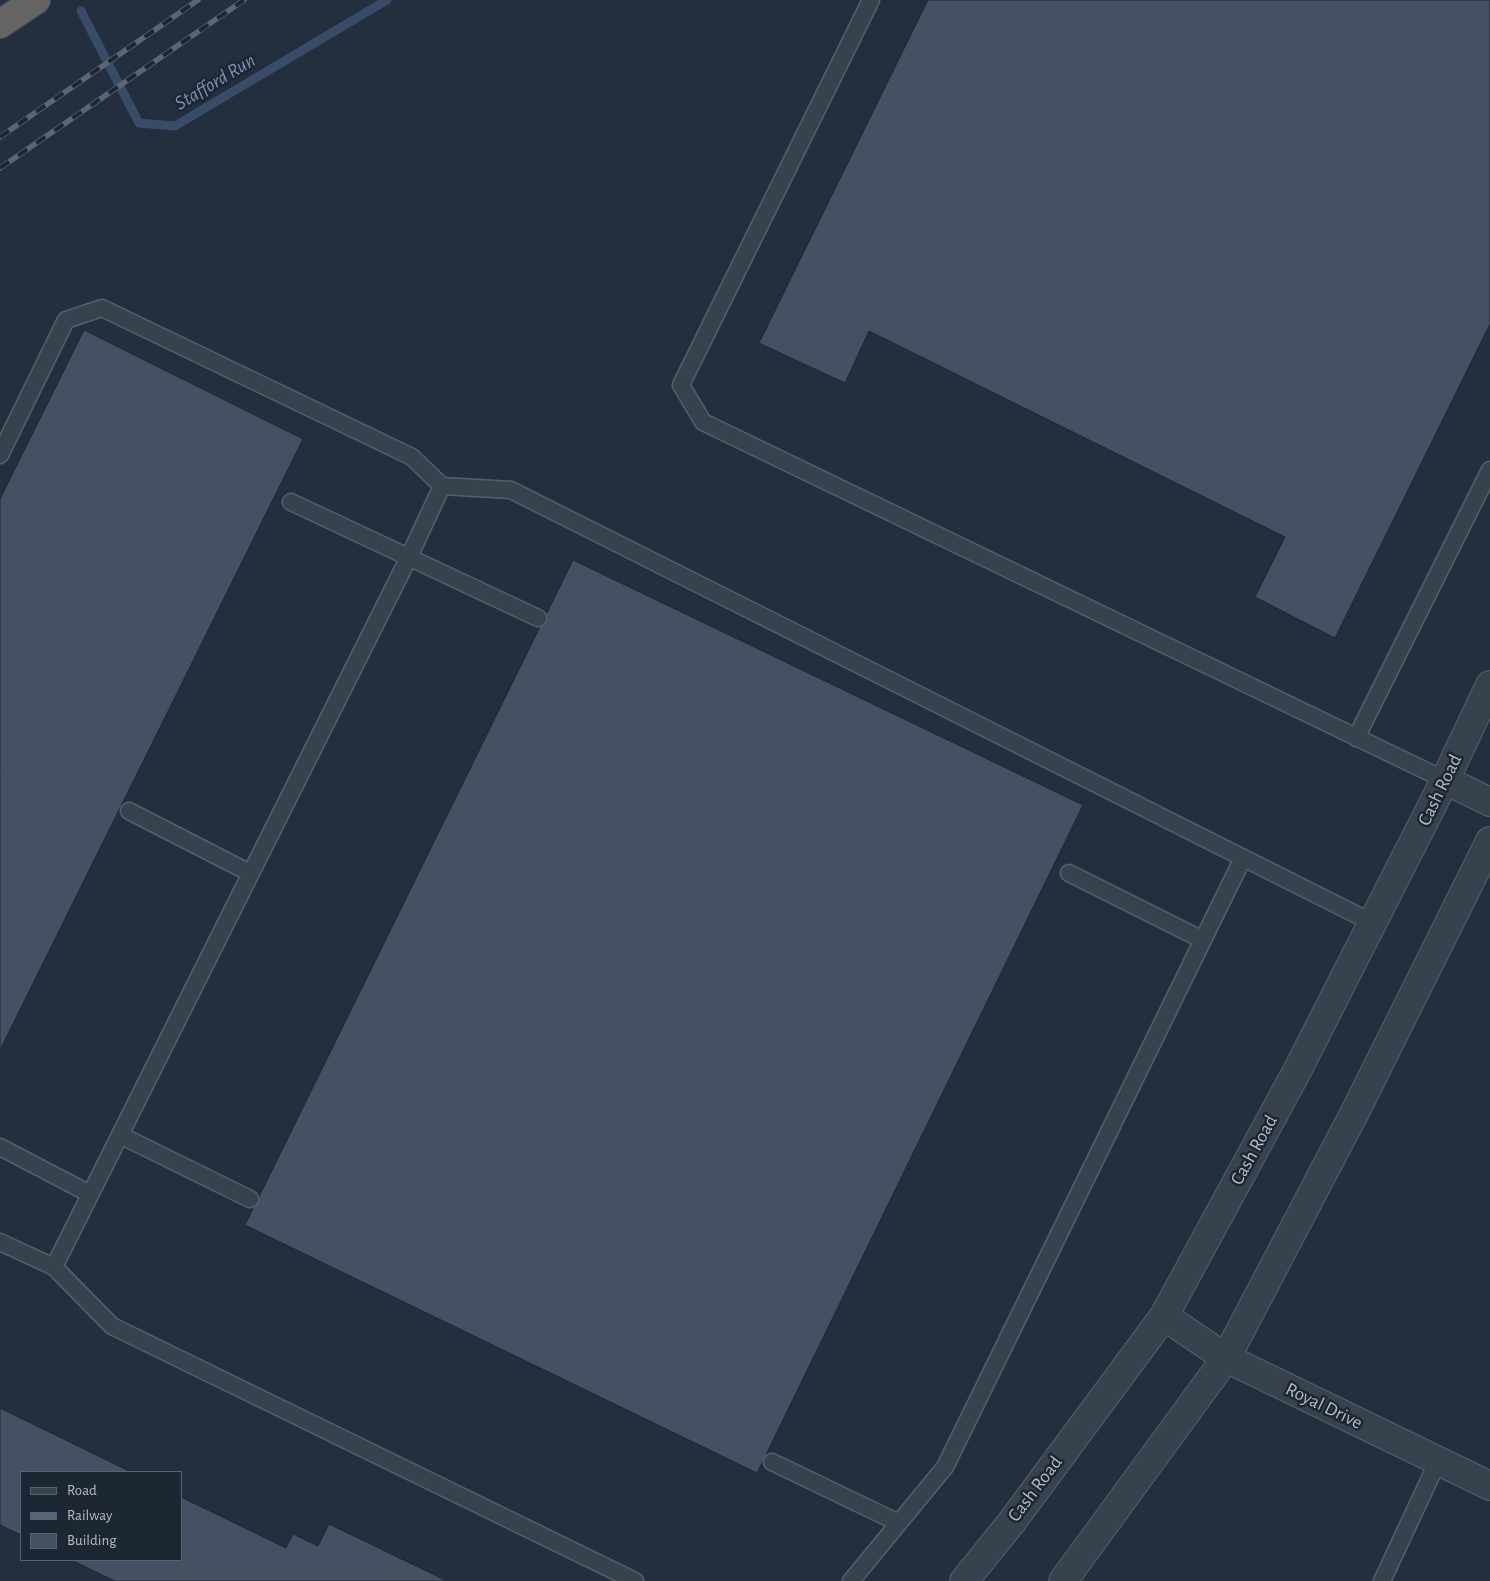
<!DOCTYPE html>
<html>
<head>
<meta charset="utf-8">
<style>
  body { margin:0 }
  #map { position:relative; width:1490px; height:1581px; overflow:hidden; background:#242f3e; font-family:"Alegreya Sans",sans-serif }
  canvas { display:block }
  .legend { position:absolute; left:20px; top:1471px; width:162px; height:90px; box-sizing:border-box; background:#1d2633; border:1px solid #59626f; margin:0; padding:6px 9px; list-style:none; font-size:15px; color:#b4bcc9 }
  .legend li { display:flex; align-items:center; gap:10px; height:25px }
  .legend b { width:25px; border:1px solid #59626f }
</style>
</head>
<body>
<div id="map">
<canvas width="1490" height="1581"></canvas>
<ul class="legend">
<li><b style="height:6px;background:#38414e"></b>Road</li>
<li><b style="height:6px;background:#5a6575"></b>Railway</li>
<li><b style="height:14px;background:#455162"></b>Building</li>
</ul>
</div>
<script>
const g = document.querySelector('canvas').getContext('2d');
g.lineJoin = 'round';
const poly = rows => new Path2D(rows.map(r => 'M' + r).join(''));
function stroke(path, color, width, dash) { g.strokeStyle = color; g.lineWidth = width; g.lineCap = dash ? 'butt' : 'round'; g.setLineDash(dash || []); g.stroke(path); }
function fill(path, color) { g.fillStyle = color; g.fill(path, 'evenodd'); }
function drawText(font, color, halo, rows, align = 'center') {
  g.font = font + ' "Alegreya Sans",sans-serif'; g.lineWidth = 5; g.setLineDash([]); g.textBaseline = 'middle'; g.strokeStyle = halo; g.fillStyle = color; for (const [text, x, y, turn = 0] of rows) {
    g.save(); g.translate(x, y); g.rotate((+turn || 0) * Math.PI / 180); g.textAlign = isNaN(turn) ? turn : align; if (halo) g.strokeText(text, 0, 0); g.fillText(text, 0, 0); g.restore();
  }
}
stroke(poly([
  [81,11,139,123,175,126,387,0]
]), '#394c67', 9);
const building = poly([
  [928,0,1490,0,1490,324,1335,638,1255,597,1285,537,869,331,845,383,759,343,928,0],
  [84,330,303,439,0,1050,0,499,84,330],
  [573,560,1083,805,757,1473,245,1225,573,560],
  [0,1408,131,1472,21,1472,21,1535,0,1525,0,1408],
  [181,1497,286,1548,293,1534,318,1546,329,1524,447,1581,115,1581,71,1560,181,1560,181,1497]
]);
fill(building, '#455162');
stroke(building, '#1f2835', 1);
const service = poly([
  [871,0,681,385,703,422,1445,780],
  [0,455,66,320,102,308,412,457,442,486],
  [291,502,538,618],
  [1356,738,1490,470],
  [129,811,250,873],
  [1069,873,1203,940],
  [120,1135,250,1199],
  [0,1147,90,1194],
  [0,1242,54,1267],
  [772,1462,899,1523],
  [635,1581,112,1326,54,1267,409,557,442,486,511,490,1373,923],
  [851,1581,945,1467,1243,858],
  [1382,1581,1438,1461]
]);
const minor = poly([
  [1445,780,1490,802],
  [1164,1316,1226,1358,1490,1486],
  [964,1581,1011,1523,1164,1316,1296,1073,1445,780,1490,685],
  [1063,1581,1226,1358,1356,1110,1490,841]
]);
const trunk = poly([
  [0,24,36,0]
]);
stroke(service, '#565f6c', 19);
stroke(minor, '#565f6c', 30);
stroke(trunk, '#434c59', 30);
stroke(service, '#38414e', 16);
stroke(minor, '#38414e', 28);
stroke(trunk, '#656462', 28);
const rail = poly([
  [0,137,198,0],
  [0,168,244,0]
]);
stroke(rail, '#5a6575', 5.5);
stroke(rail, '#1d2633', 4, [11]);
drawText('19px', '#b4bcc9', '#1d2633', [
  ["Cash Road",1440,790,-64],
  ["Cash Road",1254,1150,-61],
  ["Royal Drive",1324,1406,26],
  ["Cash Road",1035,1489,-53]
]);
drawText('italic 20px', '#7c92b1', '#1d2633', [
  ["Stafford Run",215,82,-31]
]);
</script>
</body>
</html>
